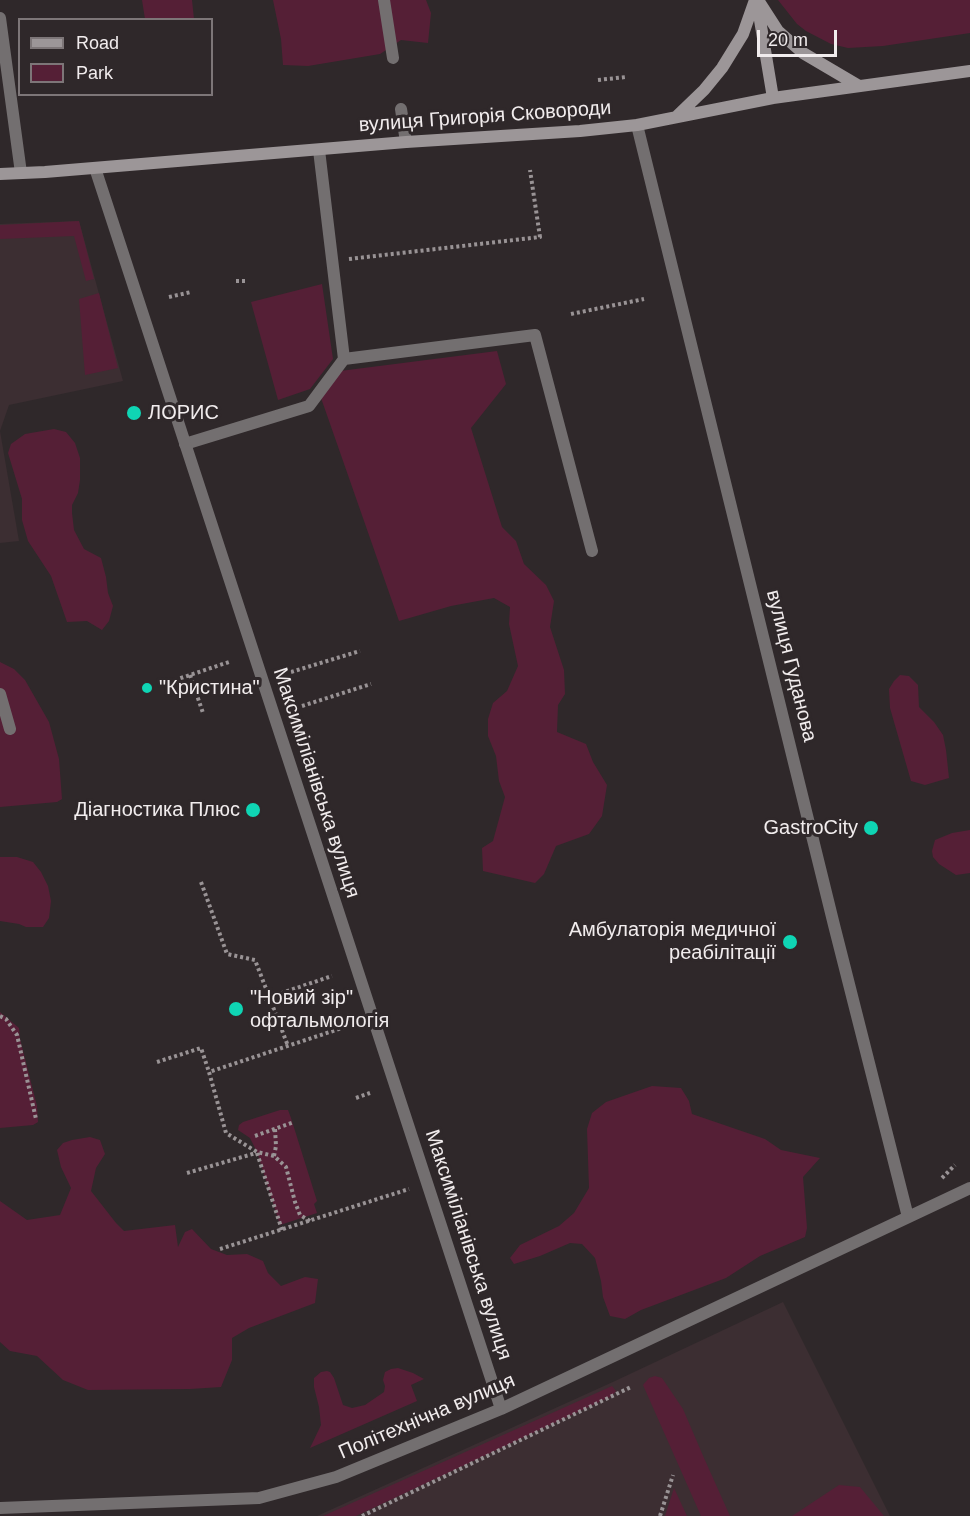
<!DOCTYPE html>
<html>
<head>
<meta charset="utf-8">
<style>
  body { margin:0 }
  #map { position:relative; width:970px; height:1516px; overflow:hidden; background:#2f282a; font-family:Arial,sans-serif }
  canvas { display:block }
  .legend { position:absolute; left:18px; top:18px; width:195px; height:78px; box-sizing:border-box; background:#2f282a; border:2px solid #7d7678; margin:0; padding:8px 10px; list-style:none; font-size:18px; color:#f1eced }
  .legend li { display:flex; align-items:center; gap:12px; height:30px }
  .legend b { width:30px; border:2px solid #7d7678 }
  .scale { position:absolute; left:757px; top:30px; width:80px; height:27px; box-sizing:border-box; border:3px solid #f1eced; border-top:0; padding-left:8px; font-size:18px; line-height:21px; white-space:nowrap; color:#f1eced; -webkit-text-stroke:4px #2f282a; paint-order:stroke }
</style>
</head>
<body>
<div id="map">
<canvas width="970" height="1516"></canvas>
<ul class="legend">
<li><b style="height:8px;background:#9c9698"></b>Road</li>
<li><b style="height:16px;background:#551f36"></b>Park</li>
</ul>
<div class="scale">20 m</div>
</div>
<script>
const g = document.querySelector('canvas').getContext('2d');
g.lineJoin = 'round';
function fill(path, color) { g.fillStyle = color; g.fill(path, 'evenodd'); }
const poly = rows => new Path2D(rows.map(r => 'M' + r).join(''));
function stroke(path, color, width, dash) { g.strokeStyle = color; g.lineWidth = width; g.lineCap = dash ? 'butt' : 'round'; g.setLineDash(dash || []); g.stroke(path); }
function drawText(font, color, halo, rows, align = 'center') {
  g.font = font + ' Arial,sans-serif'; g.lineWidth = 6; g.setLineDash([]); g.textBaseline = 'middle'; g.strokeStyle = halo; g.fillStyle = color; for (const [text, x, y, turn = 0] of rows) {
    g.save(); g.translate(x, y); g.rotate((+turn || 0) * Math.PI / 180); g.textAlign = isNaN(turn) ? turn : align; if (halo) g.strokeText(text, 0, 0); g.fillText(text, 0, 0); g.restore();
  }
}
fill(poly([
  [79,221,123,381,9,405,0,431,19,541,0,543,0,224],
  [783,1302,890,1516,317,1516,615,1381]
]), '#3c2e32');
fill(poly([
  [142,0,192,0,194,19,145,19],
  [273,0,426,0,431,13,428,43,401,40,380,54,308,66,283,65,281,39],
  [778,0,970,0,970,33,883,46,848,48,831,44,806,31,797,24],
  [79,221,94,279,86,281,74,236,0,239,0,225],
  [322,284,333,359,310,389,278,400,251,302],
  [99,293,118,368,85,375,79,299],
  [497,351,506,384,471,428,502,527,516,541,524,564,546,585,554,601,550,627,564,670,565,694,558,705,557,732,586,744,593,762,607,785,602,816,589,834,556,846,544,874,535,883,483,871,482,848,493,841,505,797,499,781,496,756,488,736,488,719,493,703,507,691,518,666,509,624,510,607,494,598,451,606,399,621,321,398,340,371],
  [54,429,66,432,75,443,80,458,80,480,78,493,72,505,72,513,74,530,84,549,101,558,106,577,108,593,113,606,109,621,102,630,87,621,67,622,51,576,28,541,22,520,22,499,8,453,11,444,25,434],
  [0,662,14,669,25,680,49,722,59,759,62,799,57,802,0,807],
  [900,675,909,676,918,685,919,707,934,722,943,735,946,750,949,778,925,785,911,781,890,708,889,689,894,681],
  [970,830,970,873,956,875,939,864,933,857,932,851,935,840,952,833],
  [0,857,17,857,33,862,41,872,48,886,51,901,49,918,43,927,26,927,19,924,0,921],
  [0,1012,19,1028,20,1039,37,1106,38,1122,33,1125,0,1128],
  [652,1086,681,1088,689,1101,692,1114,765,1139,781,1150,820,1158,803,1177,807,1228,805,1237,760,1256,726,1278,641,1310,625,1319,610,1316,603,1297,601,1281,595,1258,582,1244,570,1243,540,1256,514,1264,510,1258,520,1245,559,1226,574,1213,589,1188,587,1129,592,1113,606,1102],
  [280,1110,288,1110,291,1118,317,1201,314,1204,317,1213,280,1225,257,1152,250,1138,238,1130,239,1125,243,1122],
  [90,1137,100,1140,105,1154,96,1168,91,1191,116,1223,124,1231,175,1225,178,1247,185,1232,192,1229,211,1249,227,1255,247,1254,263,1261,268,1273,281,1286,305,1277,318,1279,315,1303,249,1328,232,1338,232,1360,221,1387,190,1389,88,1390,63,1380,37,1356,10,1351,0,1342,0,1201,27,1220,60,1215,71,1188,61,1167,57,1150,63,1143,72,1140],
  [398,1368,413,1373,424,1379,411,1385,417,1401,310,1448,321,1425,319,1407,314,1387,314,1378,321,1372,327,1371,330,1372,334,1378,343,1405,352,1408,365,1405,384,1392,385,1386,383,1380,385,1372,391,1369],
  [655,1376,662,1378,683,1409,704,1458,730,1516,701,1516,643,1385,649,1378],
  [612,1386,616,1391,612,1396,356,1516,323,1516],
  [839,1485,860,1487,884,1516,792,1516],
  [674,1488,687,1516,665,1516]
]), '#551f36');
stroke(poly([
  [598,80,626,77],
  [349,259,540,237,530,170],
  [236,281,246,281],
  [169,297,191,292],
  [571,314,644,299],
  [291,672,360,651],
  [190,675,203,713],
  [169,682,229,662],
  [302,706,371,684],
  [201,882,227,954,255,960,288,1046],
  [258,1001,332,976],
  [0,1016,6,1019,17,1035,36,1119],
  [157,1062,201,1048,209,1072],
  [356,1098,370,1093],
  [255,1136,294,1122],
  [257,1153,282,1230],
  [274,1156,276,1146,275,1129],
  [187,1173,256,1153],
  [942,1178,955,1165],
  [310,1221,300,1215,295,1202,286,1167,274,1156,257,1152,226,1133,209,1072,348,1026],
  [220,1249,409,1189],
  [362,1516,631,1387],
  [660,1516,673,1475]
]), '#999395', 4, [3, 3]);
stroke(poly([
  [384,0,393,58],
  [401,109,406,142],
  [319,150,344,359],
  [185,444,309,406,344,359,535,335,592,551],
  [0,694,10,729]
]), '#736f70', 12);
stroke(poly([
  [0,18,21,173],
  [637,125,834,925,908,1217],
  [95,168,501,1409],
  [0,1508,259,1498,336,1477,501,1409,970,1188]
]), '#736f70', 12);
stroke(poly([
  [758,0,778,31,803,53,859,86],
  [757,2,773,98],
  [677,116,704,90,722,68,743,34,755,0],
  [0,174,45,172,406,142,580,131,637,125,773,98,970,71]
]), '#9c9698', 12);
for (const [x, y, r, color] of [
  [134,413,8,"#0fd5b4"],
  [147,688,6,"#0fd5b4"],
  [253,810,8,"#0fd5b4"],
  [871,828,8,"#0fd5b4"],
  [790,942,8,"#0fd5b4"],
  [236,1009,8,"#0fd5b4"]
]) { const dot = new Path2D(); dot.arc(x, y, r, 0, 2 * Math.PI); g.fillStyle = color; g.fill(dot); stroke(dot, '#2f282a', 2); }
drawText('20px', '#f1eced', '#2f282a', [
  ["вулиця Григорія Сковороди",485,117,-4],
  ["вулиця Гуданова",791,666,76],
  ["Максиміліанівська вулиця",316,783,72],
  ["Максиміліанівська вулиця",468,1245,72],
  ["Політехнічна вулиця",427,1417,-23]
]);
drawText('20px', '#f1eced', '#2f282a', [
  ["ЛОРИС",148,413],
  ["\"Кристина\"",159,688],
  ["Діагностика Плюс",240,810,"right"],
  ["GastroCity",858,828,"right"],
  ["Амбулаторія медичної",776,930,"right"],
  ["реабілітації",776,953,"right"],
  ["\"Новий зір\"",250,998],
  ["офтальмологія",250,1021]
], 'left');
</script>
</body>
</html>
